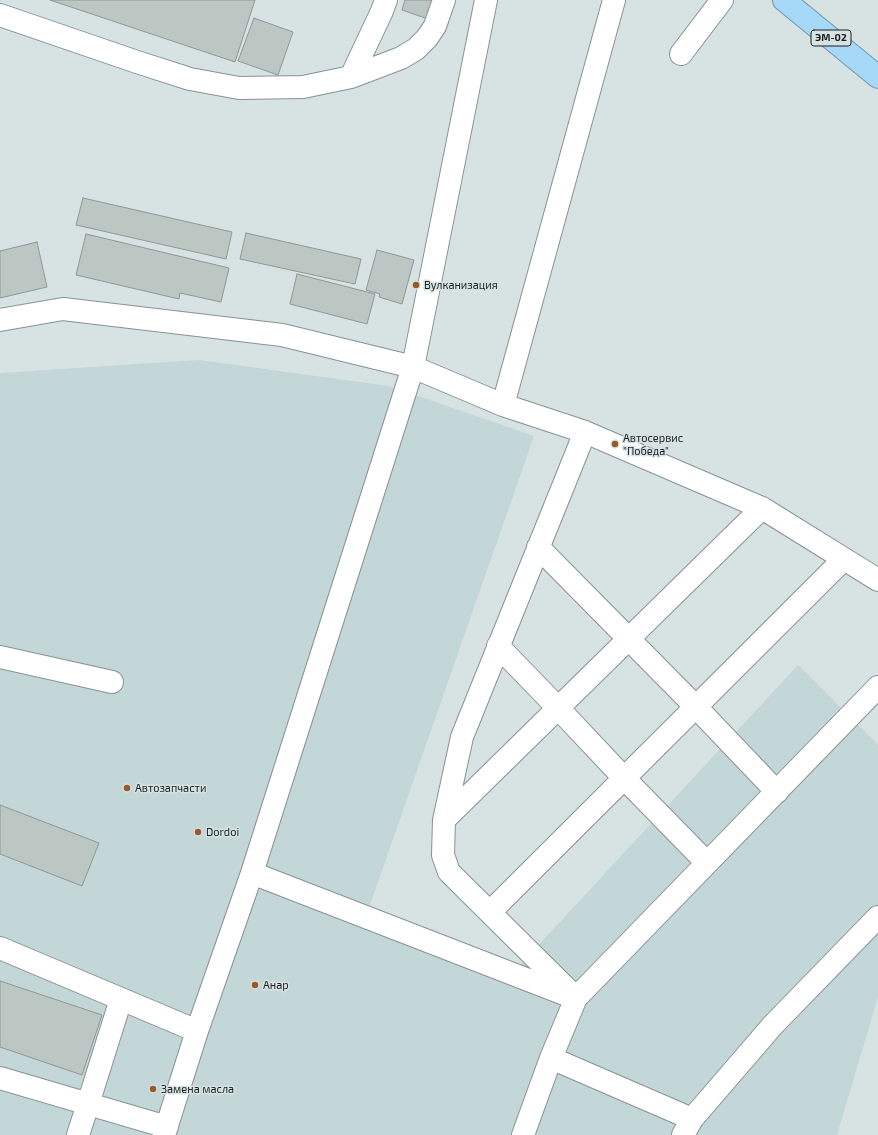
<!DOCTYPE html>
<html>
<head>
<meta charset="utf-8">
<style>
  body { margin:0 }
  canvas { display:block; background:#d7e2e3 }
</style>
</head>
<body>
<canvas width="878" height="1135"></canvas>
<script>
const g = document.querySelector('canvas').getContext('2d');
g.lineJoin = 'round';
function fill(path, color) { g.fillStyle = color; g.fill(path, 'evenodd'); }
const poly = rows => new Path2D(rows.map(r => 'M' + r).join(''));
function stroke(path, color, width, dash) { g.strokeStyle = color; g.lineWidth = width; g.lineCap = dash ? 'butt' : 'round'; g.setLineDash(dash || []); g.stroke(path); }
function drawText(font, color, halo, rows, align = 'center') {
  g.font = font + ' "Exo 2",sans-serif'; g.lineWidth = 3; g.setLineDash([]); g.textBaseline = 'middle'; g.strokeStyle = halo; g.fillStyle = color; for (const [text, x, y, turn = 0] of rows) {
    g.save(); g.translate(x, y); g.rotate((+turn || 0) * Math.PI / 180); g.textAlign = isNaN(turn) ? turn : align; if (halo) g.strokeText(text, 0, 0); g.fillText(text, 0, 0); g.restore();
  }
}
fill(poly([
  [199,360,389,386,534,436,365,919,509,977,798,665,878,745,878,997,837,1135,0,1135,0,373]
]), '#c3d6d8');
const building = poly([
  [50,0,255,0,235,62,50,0],
  [405,0,435,0,428,19,402,10,405,0],
  [254,18,293,32,278,75,238,61,254,18],
  [83,198,232,232,226,259,76,225,83,198],
  [246,233,361,259,355,284,240,259,246,233],
  [86,234,229,268,221,302,180,293,179,299,76,275,86,234],
  [37,242,47,287,0,298,0,251,37,242],
  [377,250,414,260,402,304,379,297,380,294,366,290,377,250],
  [297,274,375,294,367,324,290,304,297,274],
  [0,805,99,843,82,886,0,854,0,805],
  [0,981,102,1015,82,1075,0,1047,0,981]
]);
fill(building, '#bcc7c3');
stroke(building, '#8e9895', 1);
const minor = poly([
  [0,15,137,62,190,79,239,88,303,87,351,77,401,58,416,49,427,38,435,26,444,0],
  [681,54,722,0],
  [351,77,382,11,386,0],
  [0,320,63,309,282,335,413,367,503,405,585,432,762,508,878,580],
  [503,405,614,0],
  [538,547,696,707,777,792],
  [498,646,558,708,624,778,707,863],
  [0,657,112,682],
  [444,820,762,508],
  [252,873,567,995],
  [490,912,844,559],
  [0,948,197,1031],
  [576,998,449,872,443,855,444,820,462,737,585,432],
  [551,1058,692,1119],
  [0,1078,167,1127],
  [78,1135,88,1104,121,999],
  [164,1135,197,1031,252,873,413,367,486,0],
  [523,1135,551,1058,576,998,878,687],
  [683,1135,692,1119,773,1025,878,917]
]);
const highway = poly([
  [784,0,878,77]
]);
stroke(minor, '#889293', 24);
stroke(highway, '#7597ac', 24);
stroke(minor, '#fff', 22);
stroke(highway, '#a6d8f7', 22);
for (const [x, y, r, color] of [
  [416,285,4,"#9c5928"],
  [615,444,4,"#9c5928"],
  [127,788,4,"#9c5928"],
  [198,832,4,"#9c5928"],
  [255,985,4,"#9c5928"],
  [153,1089,4,"#9c5928"]
]) { const dot = new Path2D(); dot.arc(x, y, r, 0, 2 * Math.PI); g.fillStyle = color; g.fill(dot); stroke(dot, '#d7e2e3', 1.5); }
for (const [x, y, w] of [
  [831,38,40]
]) { const box = new Path2D(); box.roundRect(x - w / 2, y - 8, w, 16, 3); g.fillStyle = '#d7e2e3'; g.fill(box); stroke(box, '#1b1f20', 1); }
drawText('bold 10px', '#1b1f20', null, [
  ["ЭМ-02",831,38]
]);
drawText('11px', '#1b1f20', '#d7e2e3', [
  ["Вулканизация",424,285],
  ["Автосервис",623,438],
  ["\"Победа\"",623,451],
  ["Автозапчасти",135,788],
  ["Dordoi",206,832],
  ["Анар",263,985],
  ["Замена масла",161,1089]
], 'left');
</script>
</body>
</html>
